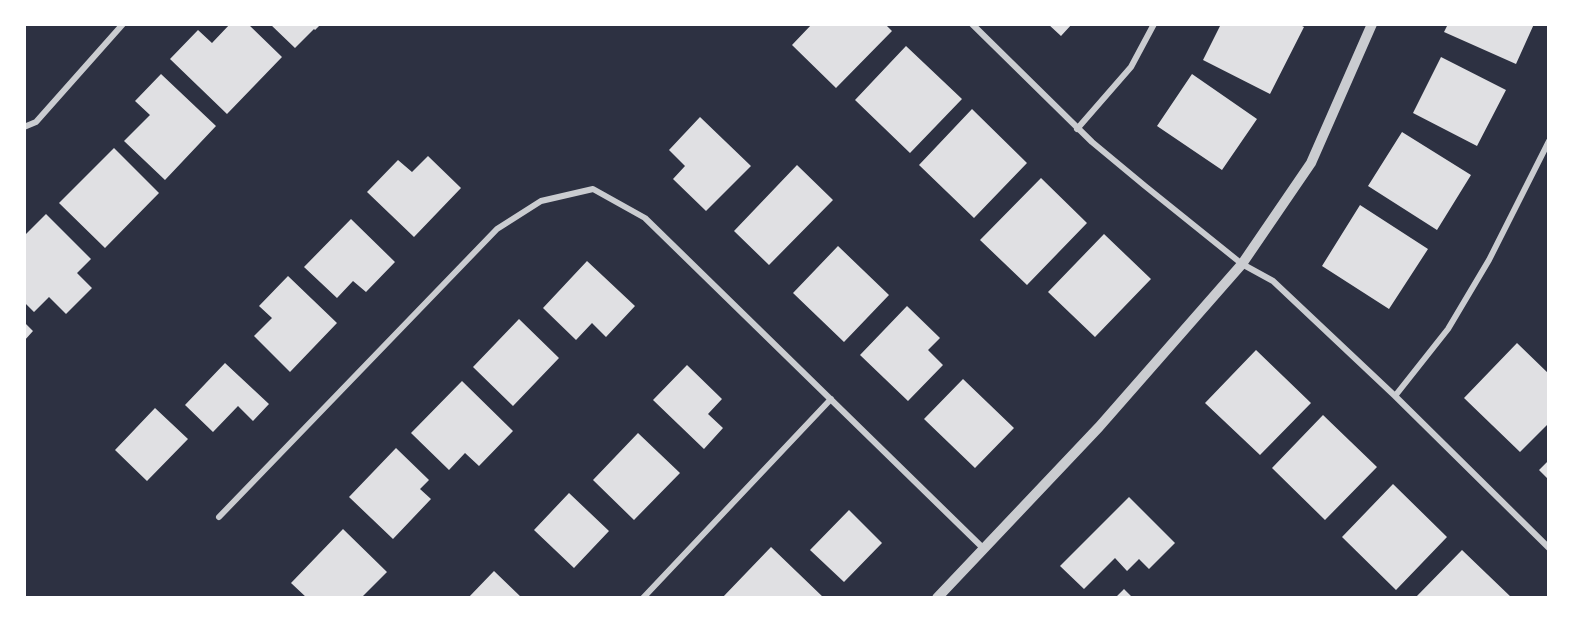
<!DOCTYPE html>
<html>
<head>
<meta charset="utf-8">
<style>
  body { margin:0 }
  #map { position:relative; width:1573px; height:622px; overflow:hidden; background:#2d3142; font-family:Ubuntu,sans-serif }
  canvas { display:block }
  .frame { position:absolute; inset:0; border:26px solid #fff; pointer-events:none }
</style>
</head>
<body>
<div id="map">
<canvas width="1573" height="622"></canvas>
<div class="frame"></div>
</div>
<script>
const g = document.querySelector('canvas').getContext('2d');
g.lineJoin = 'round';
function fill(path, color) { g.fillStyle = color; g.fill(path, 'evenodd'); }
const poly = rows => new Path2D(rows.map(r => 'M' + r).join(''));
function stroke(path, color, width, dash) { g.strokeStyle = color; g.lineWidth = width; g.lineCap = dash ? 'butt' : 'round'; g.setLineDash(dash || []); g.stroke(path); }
fill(poly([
  [230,24,248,24,282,57,227,114,170,59,198,30,212,43],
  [270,24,321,24,315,30,314,29,295,48],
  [812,24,885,24,892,31,836,88,792,45],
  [1048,24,1072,24,1061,36],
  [1221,24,1298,24,1304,27,1270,94,1203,60],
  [1448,24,1534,24,1516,64,1444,32],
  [906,46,962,99,910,153,855,100],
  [1441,57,1506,90,1477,146,1413,113],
  [161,74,216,126,165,180,124,141,150,115,135,101],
  [1192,74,1257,119,1222,170,1157,126],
  [972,109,1027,163,974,218,919,165],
  [700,117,751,166,706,211,673,179,685,166,669,150],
  [1402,132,1471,175,1437,230,1368,186],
  [114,148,159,193,105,248,59,203],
  [428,156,461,188,414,237,367,192,398,160,412,172],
  [797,165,833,200,769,265,734,231],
  [1041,178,1087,223,1027,285,980,240],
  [1360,205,1428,249,1389,309,1322,266],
  [46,214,91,259,77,273,92,288,66,314,49,297,34,312,24,302,24,236],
  [351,219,395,262,366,292,353,281,337,298,304,267],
  [1104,234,1151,279,1095,337,1048,292],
  [838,246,889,295,844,342,793,293],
  [587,261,635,306,606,337,592,323,576,340,543,308],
  [288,276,337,323,290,372,254,336,272,318,259,306],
  [907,306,940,338,928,350,943,365,908,401,860,355],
  [519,319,559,358,513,406,473,367],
  [24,322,33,331,24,341],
  [1517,343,1549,374,1549,423,1520,452,1464,398],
  [1256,350,1311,403,1260,455,1205,403],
  [225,363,269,404,253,421,238,406,213,432,185,405],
  [687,365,722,399,708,414,723,428,704,449,653,400],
  [963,379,1014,428,975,468,924,419],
  [462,381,513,431,479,466,465,453,449,470,411,433],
  [155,408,188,439,147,481,115,450],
  [1323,415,1377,467,1325,520,1272,468],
  [638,433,680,473,634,520,593,480],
  [396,448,429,480,420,489,431,499,393,539,349,497],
  [1549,460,1549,480,1539,470],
  [1393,484,1447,537,1396,590,1342,537],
  [569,493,609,531,574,568,534,530],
  [1129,497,1175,543,1149,569,1139,559,1127,571,1115,558,1084,589,1060,566],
  [849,510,882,543,844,582,810,550],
  [343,529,387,572,361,598,307,598,291,583],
  [771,547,824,598,722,598],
  [1462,550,1512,598,1415,598],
  [494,571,522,598,468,598],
  [1124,589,1133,598,1115,598]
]), '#e0e0e3');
stroke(poly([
  [972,24,1092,142,1145,186,1242,264,1273,281,1395,396,1549,548],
  [24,127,36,122,123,24],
  [1077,129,1131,67,1154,24],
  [1395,396,1448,329,1489,260,1549,141],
  [219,517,497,229,541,201,593,189,645,218,984,549],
  [643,598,831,399]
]), '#caccd0', 6);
stroke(poly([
  [937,598,1099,427,1242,264,1311,163,1372,24]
]), '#caccd0', 10);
</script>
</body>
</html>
